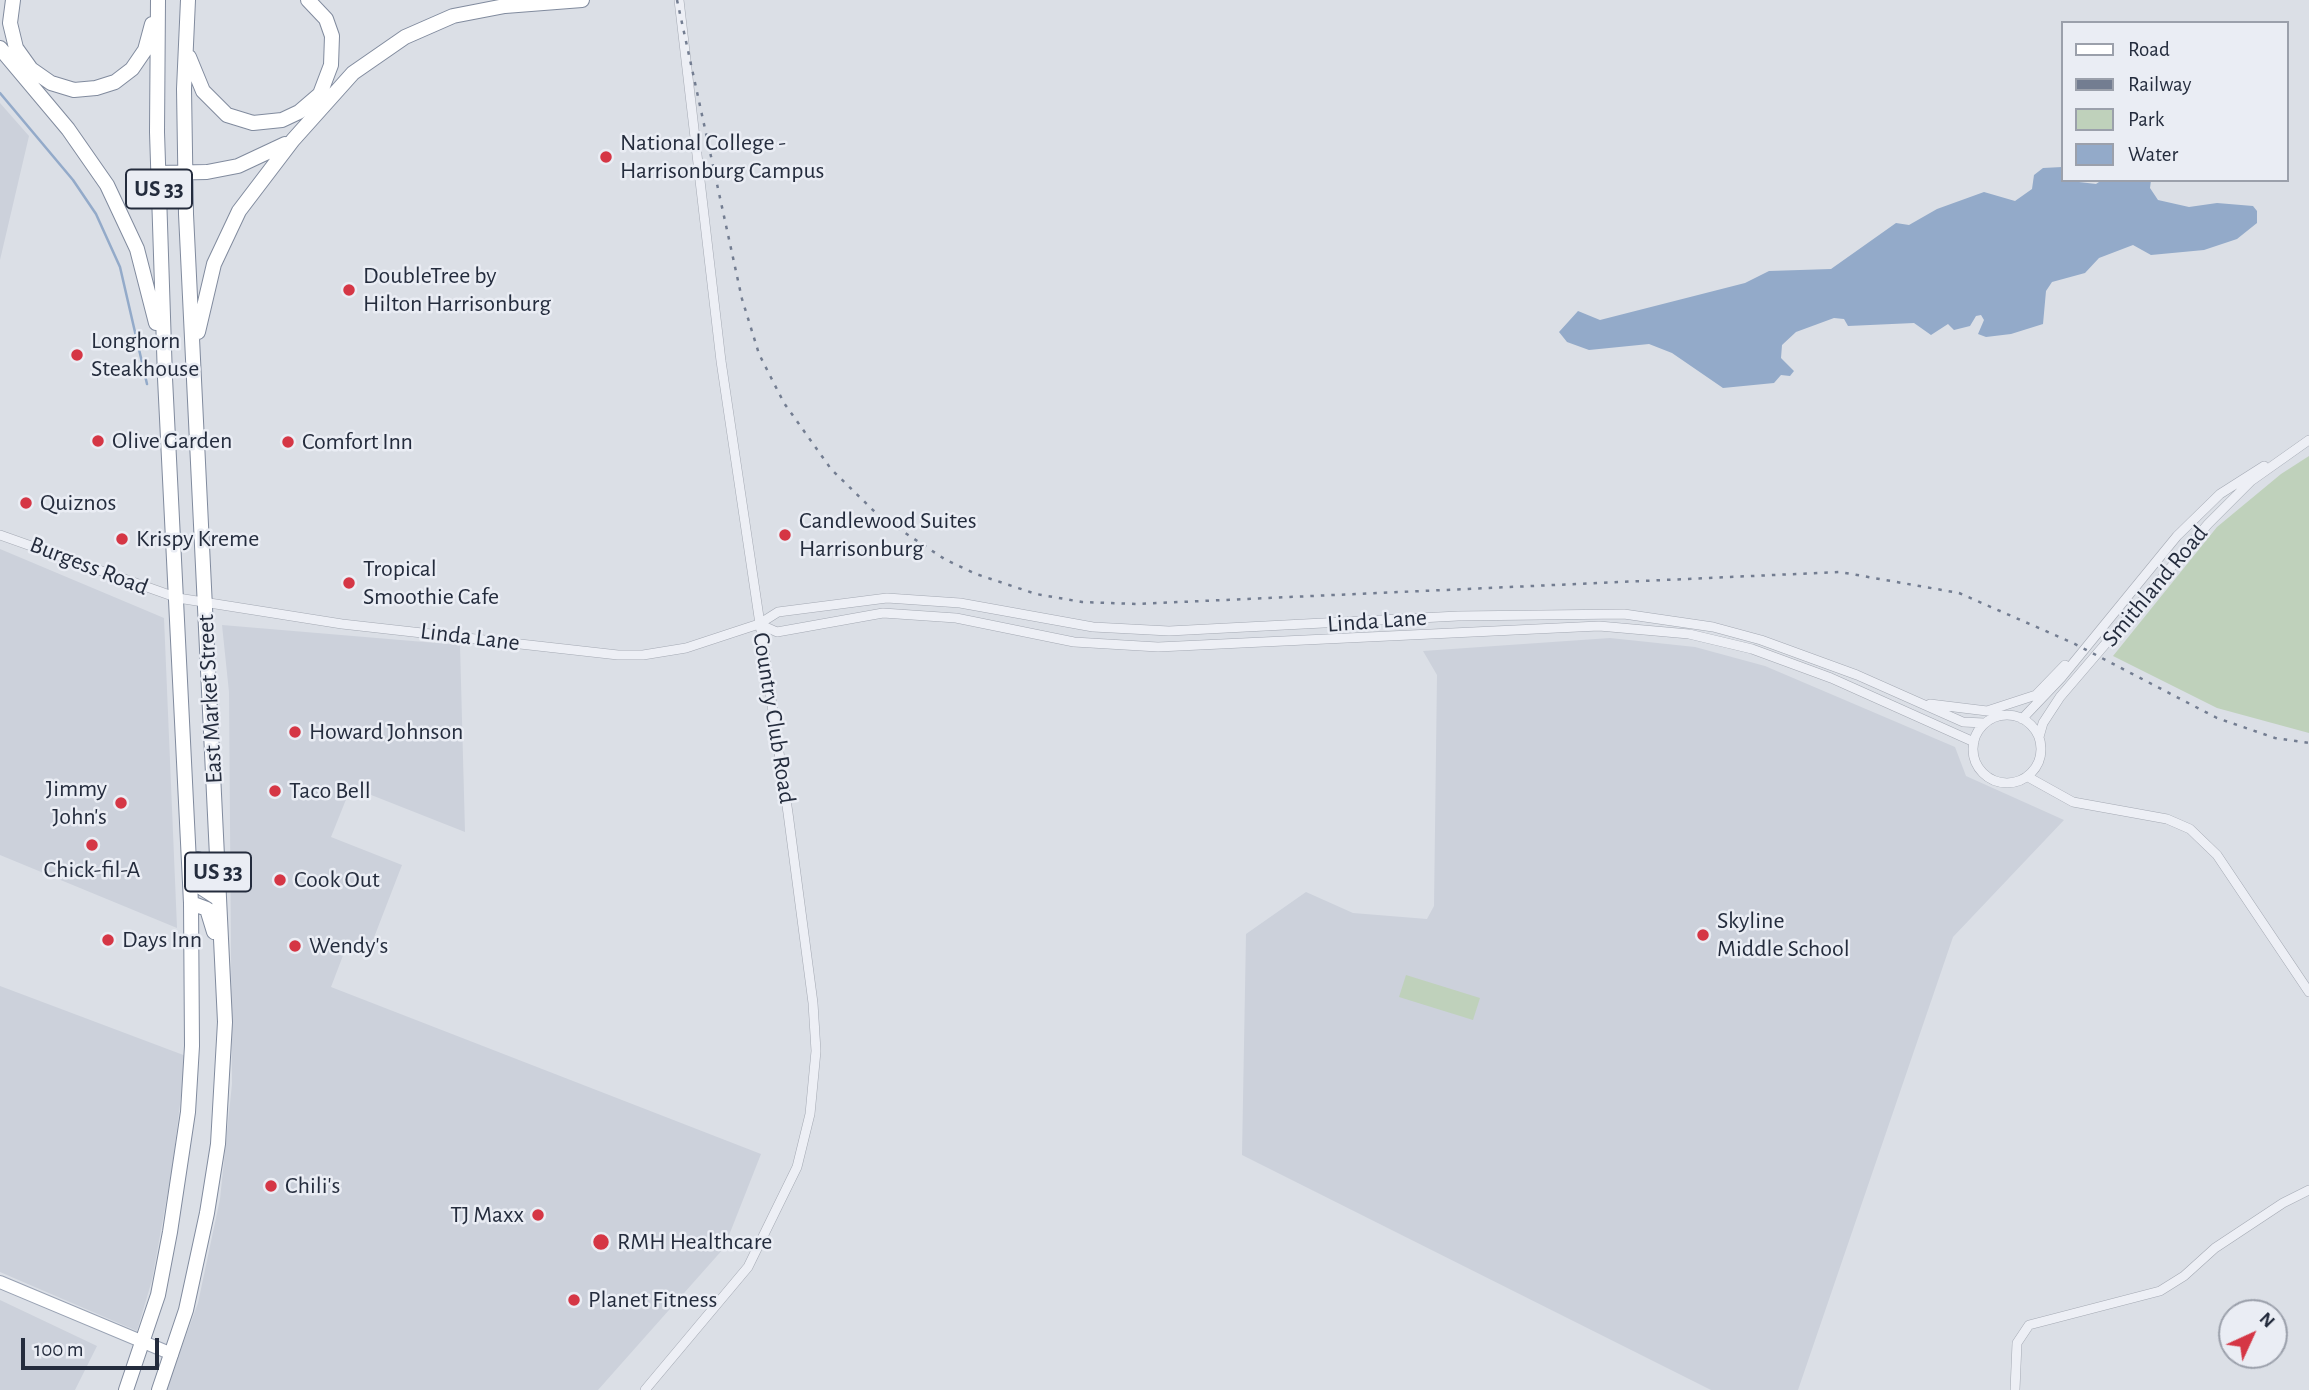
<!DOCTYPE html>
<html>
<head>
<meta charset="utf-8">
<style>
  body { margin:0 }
  #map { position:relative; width:2309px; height:1390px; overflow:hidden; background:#dbdfe6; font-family:"Alegreya Sans",sans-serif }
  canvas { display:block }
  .legend { position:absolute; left:2061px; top:21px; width:228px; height:161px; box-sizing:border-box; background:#eaedf4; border:2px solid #9ba0ab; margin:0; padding:9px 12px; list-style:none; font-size:21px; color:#242c3d }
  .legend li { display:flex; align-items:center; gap:14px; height:35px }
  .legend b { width:35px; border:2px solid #9ba0ab }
  .north { position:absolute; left:2218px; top:1299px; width:70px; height:70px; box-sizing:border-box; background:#eaedf4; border:2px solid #9ba0ab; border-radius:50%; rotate:45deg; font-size:19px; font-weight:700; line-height:28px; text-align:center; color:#242c3d }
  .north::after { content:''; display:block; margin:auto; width:24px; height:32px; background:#d53645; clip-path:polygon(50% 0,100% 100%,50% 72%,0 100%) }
  .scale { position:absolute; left:21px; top:1338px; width:138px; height:32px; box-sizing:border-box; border:4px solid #242c3d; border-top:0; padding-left:9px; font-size:21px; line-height:24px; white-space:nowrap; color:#242c3d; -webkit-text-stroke:5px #eaedf4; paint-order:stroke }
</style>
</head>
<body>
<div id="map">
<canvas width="2309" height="1390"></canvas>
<ul class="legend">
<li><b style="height:9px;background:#fff"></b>Road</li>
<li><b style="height:9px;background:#737d91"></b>Railway</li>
<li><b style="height:19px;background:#bfd1bb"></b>Park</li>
<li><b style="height:19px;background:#93aac9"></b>Water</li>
</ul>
<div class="north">N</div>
<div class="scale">100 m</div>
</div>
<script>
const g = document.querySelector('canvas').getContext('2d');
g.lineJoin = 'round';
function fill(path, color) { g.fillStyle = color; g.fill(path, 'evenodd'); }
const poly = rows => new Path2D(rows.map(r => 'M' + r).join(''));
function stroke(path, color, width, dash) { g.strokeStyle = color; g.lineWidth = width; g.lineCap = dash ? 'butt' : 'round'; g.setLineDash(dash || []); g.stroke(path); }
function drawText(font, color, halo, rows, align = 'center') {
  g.font = font + ' "Alegreya Sans",sans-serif'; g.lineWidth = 5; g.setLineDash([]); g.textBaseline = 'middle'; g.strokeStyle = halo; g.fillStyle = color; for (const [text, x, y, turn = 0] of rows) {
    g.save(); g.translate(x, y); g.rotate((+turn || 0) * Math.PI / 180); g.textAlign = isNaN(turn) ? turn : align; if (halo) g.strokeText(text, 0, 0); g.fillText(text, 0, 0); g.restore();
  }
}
fill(poly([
  [0,103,29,136,0,260],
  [0,549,164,618,177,928,0,855],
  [222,625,460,645,465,832,351,787,331,837,402,865,368,953,347,945,331,987,761,1154,724,1248,598,1390,166,1390,198,1303,220,1199,232,1084,229,692],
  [1610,638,1695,647,1765,666,1955,747,1966,776,2064,820,1953,937,1798,1390,1711,1390,1242,1155,1246,934,1306,892,1353,913,1427,919,1434,906,1437,675,1423,651],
  [0,986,186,1056,172,1169,152,1280,137,1331,0,1272],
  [0,1300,97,1346,75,1390,0,1390]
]), '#ccd1db');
fill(poly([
  [2309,456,2309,733,2217,708,2113,656,2217,527,2281,474],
  [1406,975,1480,998,1473,1020,1399,997]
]), '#bfd1bb');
fill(poly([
  [2062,167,2062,180,2096,184,2102,180,2151,180,2150,188,2158,200,2189,207,2217,203,2253,206,2257,211,2257,223,2237,239,2204,250,2151,255,2133,245,2099,258,2085,273,2052,282,2046,291,2043,324,2011,334,1986,337,1978,334,1984,320,1981,315,1976,316,1970,326,1954,330,1948,324,1931,335,1914,323,1848,326,1844,319,1834,318,1796,332,1782,345,1781,358,1794,371,1790,376,1781,375,1774,383,1723,388,1672,353,1649,344,1589,350,1567,342,1559,332,1578,311,1600,320,1745,283,1769,271,1831,269,1896,223,1909,225,1937,209,1984,192,2015,201,2032,189,2034,175,2043,168]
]), '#93aac9');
stroke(poly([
  [0,93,73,180,96,214,120,267,147,384]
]), '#93aac9', 2.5);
const minor = poly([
  [0,535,178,598,342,624,618,655,643,655,686,648,759,624,778,612,887,598,960,603,1093,627,1169,631,1458,616,1624,614,1713,627,1761,640,1857,675,1963,722,1984,723],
  [759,624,777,632,883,613,956,618,1074,642,1158,647,1599,626,1689,634,1752,649,1831,678,1974,742],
  [1930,704,1987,711,2036,695,2065,665],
  '1973 749a34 34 0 1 1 68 0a34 34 0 1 1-68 0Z',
  [2022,719,2061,678,2177,536,2220,494,2264,466],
  [2039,737,2043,723,2060,697,2208,524,2251,481,2309,440],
  [2028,777,2073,802,2167,819,2190,829,2217,855,2309,992],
  [645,1390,748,1267,797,1167,810,1114,816,1051,813,1003,788,813,721,361,679,0],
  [2015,1390,2017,1343,2029,1325,2160,1291,2184,1276,2215,1248,2283,1203,2309,1190]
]);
const major = poly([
  [0,1282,172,1354]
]);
const highway = poly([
  [13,0,10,23,16,48,31,69,51,83,74,90,96,88,115,82,132,69,145,50,152,24],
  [0,48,68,129,107,185,137,249,156,323],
  [189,57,203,91,227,115,253,123,282,120,299,112,320,94,331,65,332,36,326,19,308,0],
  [158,173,207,172,238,166,285,144],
  [198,332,214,264,239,211,293,140,353,73,405,37,453,16,505,6,582,0],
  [198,859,202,888,219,899],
  [191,903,207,909,214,932],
  [126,1390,158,1295,170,1232,188,1112,192,1046,191,903,165,378,157,132,158,0],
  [159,1390,186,1310,207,1213,218,1144,225,1022,186,214,184,89,188,0]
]);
stroke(minor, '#a4a9b3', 10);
stroke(major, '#99a2b3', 14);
stroke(highway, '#818b9e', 16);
stroke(minor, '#edeff5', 9);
stroke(major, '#fff', 12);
stroke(highway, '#fff', 14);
stroke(poly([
  [677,0,742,299,759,354,784,403,831,469,878,515,946,560,976,574,1036,594,1082,602,1136,604,1840,572,1959,593,2073,643,2217,718,2275,738,2309,743]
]), '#737d91', 2.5, [3.5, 7]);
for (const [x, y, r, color] of [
  [606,157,7,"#d53645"],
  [349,290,7,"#d53645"],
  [77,355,7,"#d53645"],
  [98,441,7,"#d53645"],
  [288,442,7,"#d53645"],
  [26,503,7,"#d53645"],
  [785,535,7,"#d53645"],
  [122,539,7,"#d53645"],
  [349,583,7,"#d53645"],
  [295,732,7,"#d53645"],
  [275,791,7,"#d53645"],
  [121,803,7,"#d53645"],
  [92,845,7,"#d53645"],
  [280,880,7,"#d53645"],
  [1703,935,7,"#d53645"],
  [108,940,7,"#d53645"],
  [295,946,7,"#d53645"],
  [271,1186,7,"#d53645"],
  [538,1215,7,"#d53645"],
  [601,1242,9,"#d53645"],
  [574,1300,7,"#d53645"]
]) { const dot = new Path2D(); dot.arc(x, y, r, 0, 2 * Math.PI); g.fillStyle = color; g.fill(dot); stroke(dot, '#eaedf4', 2.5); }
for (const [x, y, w] of [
  [159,189,66],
  [218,872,66]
]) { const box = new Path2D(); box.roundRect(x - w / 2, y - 19.5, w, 39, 5); g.fillStyle = '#eaedf4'; g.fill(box); stroke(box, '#242c3d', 2); }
drawText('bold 23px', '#242c3d', null, [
  ["US 33",159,189],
  ["US 33",218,872]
]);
drawText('24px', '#242c3d', '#eaedf4', [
  ["National College -",620,143],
  ["Harrisonburg Campus",620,171],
  ["DoubleTree by",363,276],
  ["Hilton Harrisonburg",363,304],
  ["Longhorn",91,341],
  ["Steakhouse",91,369],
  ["Olive Garden",112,441],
  ["Comfort Inn",302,442],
  ["Quiznos",40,503],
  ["Candlewood Suites",799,521],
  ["Harrisonburg",799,549],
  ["Krispy Kreme",136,539],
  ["Tropical",363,569],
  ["Smoothie Cafe",363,597],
  ["Howard Johnson",309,732],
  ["Jimmy",107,789,"right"],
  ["John's",107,817,"right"],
  ["Taco Bell",289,791],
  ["Chick-fil-A",92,870,"center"],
  ["Cook Out",294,880],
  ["Skyline",1717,921],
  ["Middle School",1717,949],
  ["Days Inn",122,940],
  ["Wendy's",309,946],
  ["Chili's",285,1186],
  ["TJ Maxx",524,1215,"right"],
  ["RMH Healthcare",617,1242],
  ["Planet Fitness",588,1300]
], 'left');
drawText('24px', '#242c3d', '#eaedf4', [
  ["Burgess Road",89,566,21],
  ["Smithland Road",2155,586,-50],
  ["Linda Lane",1377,621,-4],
  ["Linda Lane",470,637,7],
  ["East Market Street",210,699,-93],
  ["Country Club Road",774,718,81]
]);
</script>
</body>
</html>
